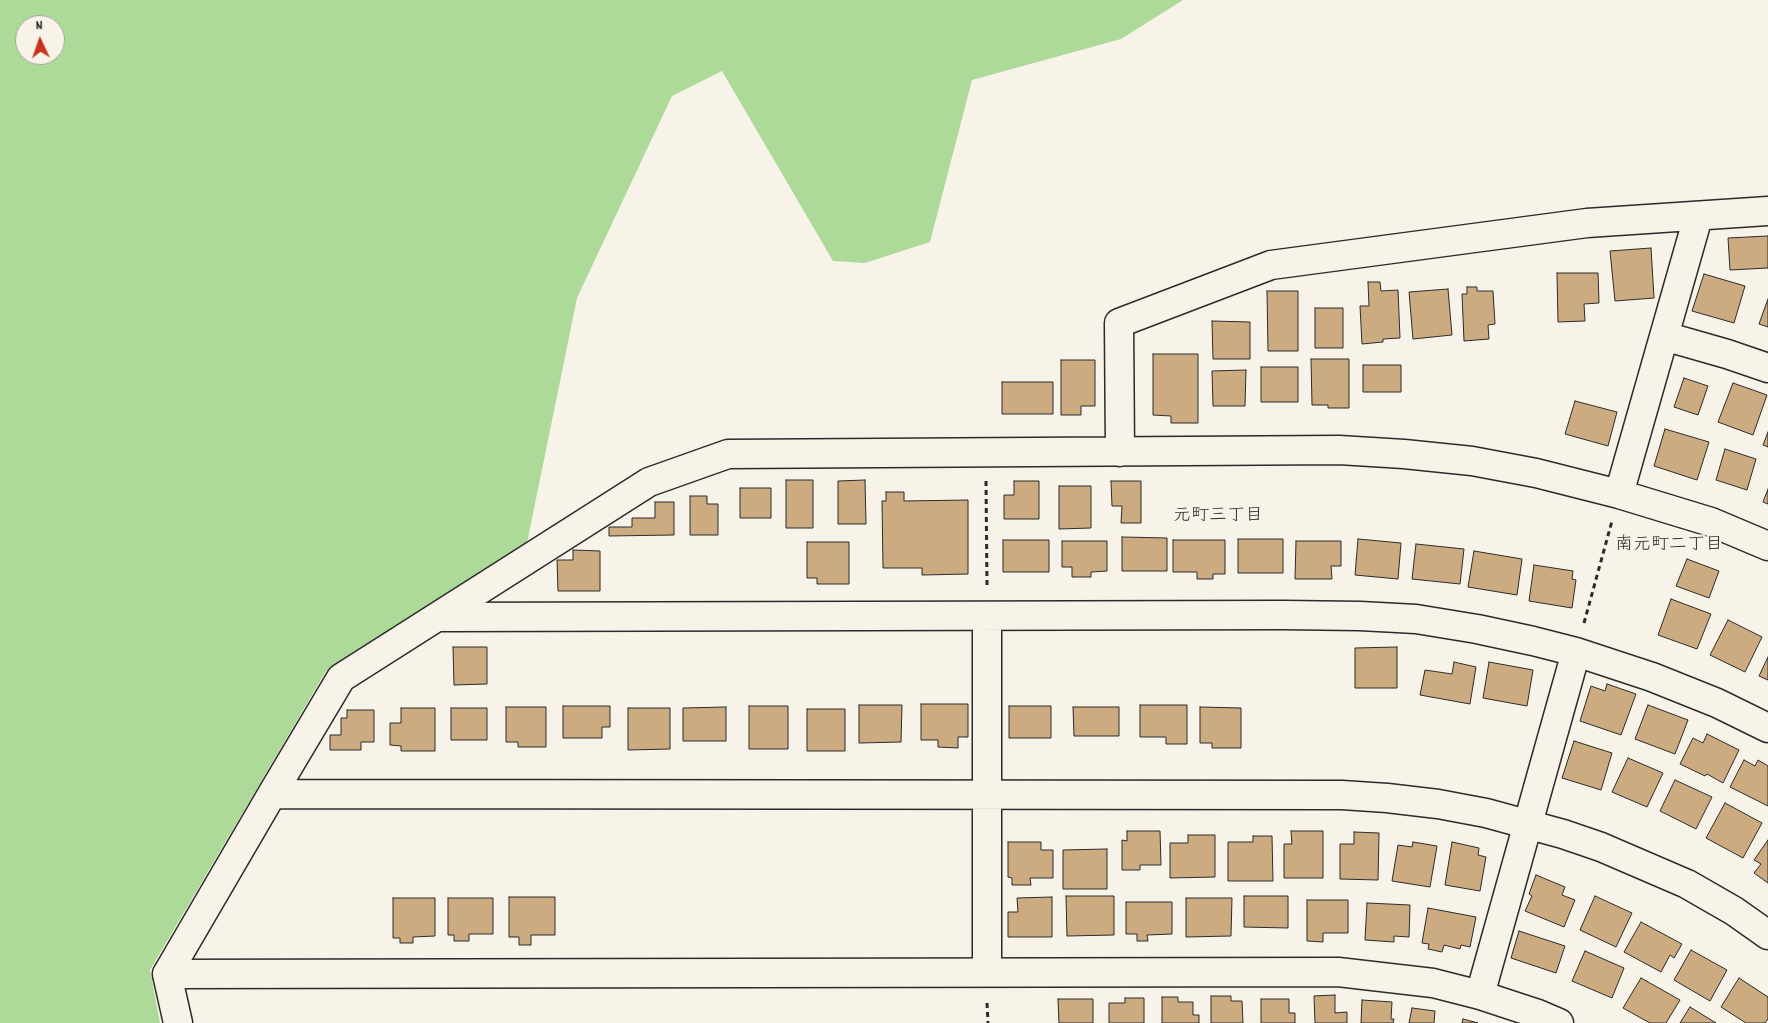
<!DOCTYPE html>
<html>
<head>
<meta charset="utf-8">
<style>
  body { margin:0 }
  #map { position:relative; width:1768px; height:1023px; overflow:hidden; background:#f7f3e8; font-family:Dekko,sans-serif }
  canvas { display:block }
  .north { position:absolute; left:15px; top:15px; width:50px; height:50px; box-sizing:border-box; background:#f7f3e8; border:1px solid #a5a39c; border-radius:50%; rotate:357deg; font-size:14px; font-weight:700; line-height:20px; text-align:center; color:#2b2b2b }
  .north::after { content:''; display:block; margin:auto; width:18px; height:22px; background:#c8321e; clip-path:polygon(50% 0,100% 100%,50% 72%,0 100%) }
</style>
</head>
<body>
<div id="map">
<canvas width="1768" height="1023"></canvas>
<div class="north">N</div>
</div>
<script>
const g = document.querySelector('canvas').getContext('2d');
g.lineJoin = 'round';
function fill(path, color) { g.fillStyle = color; g.fill(path, 'evenodd'); }
const poly = rows => new Path2D(rows.map(r => 'M' + r).join(''));
function stroke(path, color, width, dash) { g.strokeStyle = color; g.lineWidth = width; g.lineCap = dash ? 'butt' : 'round'; g.setLineDash(dash || []); g.stroke(path); }
function drawText(font, color, halo, rows, align = 'center') {
  g.font = font + ' Dekko,"Klee One",sans-serif'; g.lineWidth = 4.5; g.setLineDash([]); g.textBaseline = 'middle'; g.strokeStyle = halo; g.fillStyle = color; for (const [text, x, y, turn = 0] of rows) {
    g.save(); g.translate(x, y); g.rotate((+turn || 0) * Math.PI / 180); g.textAlign = isNaN(turn) ? turn : align; if (halo) g.strokeText(text, 0, 0); g.fillText(text, 0, 0); g.restore();
  }
}
fill(poly([
  [0,0,1183,0,1121,39,972,80,930,242,865,263,833,261,722,71,672,96,577,298,527,543,326,671,150,970,160,1023,0,1023],
  [25,25,55,25,55,55,25,55]
]), '#adda98');
const building = poly([
  [1768,236,1768,268,1730,270,1728,238,1768,236],
  [1651,248,1654,298,1615,301,1610,251,1651,248],
  [1557,273,1598,273,1599,303,1584,304,1585,321,1558,322,1557,273],
  [1704,274,1745,286,1734,323,1692,311,1704,274],
  [1368,282,1380,282,1381,291,1398,290,1400,338,1383,339,1383,342,1362,344,1360,306,1369,306,1368,282],
  [1467,287,1477,287,1477,291,1493,291,1495,324,1488,325,1489,339,1464,341,1462,294,1467,294,1467,287],
  [1448,289,1452,335,1413,339,1409,292,1448,289],
  [1267,291,1298,291,1298,351,1268,351,1267,291],
  [1768,299,1768,327,1759,324,1768,299],
  [1315,308,1343,308,1343,348,1315,348,1315,308],
  [1212,321,1250,322,1250,359,1213,359,1212,321],
  [1153,354,1198,354,1198,423,1171,423,1171,416,1153,415,1153,354],
  [1311,359,1349,359,1349,408,1328,408,1328,405,1312,405,1311,359],
  [1061,360,1095,360,1095,406,1081,406,1081,415,1061,415,1061,360],
  [1363,365,1401,365,1401,392,1363,392,1363,365],
  [1261,367,1298,367,1298,402,1261,402,1261,367],
  [1246,370,1245,406,1213,406,1212,371,1246,370],
  [1684,378,1708,386,1698,415,1674,407,1684,378],
  [1002,382,1053,382,1053,414,1002,414,1002,382],
  [1733,383,1767,395,1753,435,1718,422,1733,383],
  [1575,401,1617,412,1608,446,1565,434,1575,401],
  [1665,429,1709,442,1697,480,1654,466,1665,429],
  [1768,432,1768,447,1763,445,1768,432],
  [1725,449,1756,459,1747,490,1716,480,1725,449],
  [786,480,813,480,813,528,786,528,786,480],
  [865,480,866,524,838,524,838,481,865,480],
  [1014,481,1039,481,1039,519,1004,519,1004,495,1014,495,1014,481],
  [1111,481,1141,481,1141,523,1121,523,1122,506,1112,506,1111,481],
  [1059,486,1091,486,1091,528,1059,529,1059,486],
  [740,488,771,488,771,518,740,518,740,488],
  [1768,489,1768,504,1763,502,1768,489],
  [886,492,904,492,904,501,968,500,968,574,922,575,922,568,883,568,882,501,886,501,886,492],
  [690,496,707,496,707,504,718,504,718,535,690,535,690,496],
  [655,502,674,502,674,535,609,536,609,527,632,527,632,518,655,518,655,502],
  [1122,537,1167,538,1167,571,1122,571,1122,537],
  [1238,539,1283,539,1283,573,1238,573,1238,539],
  [1358,539,1401,543,1398,579,1355,575,1358,539],
  [1003,540,1049,540,1049,572,1003,572,1003,540],
  [1173,540,1225,540,1225,574,1213,574,1213,579,1197,579,1197,572,1173,572,1173,540],
  [1062,541,1107,541,1107,571,1091,572,1091,577,1072,577,1072,567,1062,567,1062,541],
  [1296,541,1341,541,1341,566,1331,566,1332,579,1295,579,1296,541],
  [807,542,849,542,849,584,817,584,817,578,807,578,807,542],
  [1416,544,1464,549,1460,584,1412,579,1416,544],
  [573,550,600,551,600,591,558,591,557,560,573,560,573,550],
  [1474,551,1522,559,1517,595,1468,587,1474,551],
  [1687,559,1719,571,1709,598,1676,586,1687,559],
  [1534,565,1573,571,1572,579,1576,580,1572,608,1529,601,1534,565],
  [1671,599,1711,614,1697,649,1658,635,1671,599],
  [1728,620,1762,637,1745,672,1710,655,1728,620],
  [453,647,487,647,487,684,454,685,453,647],
  [1397,647,1397,688,1355,688,1355,648,1397,647],
  [1768,657,1768,680,1759,676,1768,657],
  [1454,662,1476,667,1470,704,1420,695,1425,670,1452,674,1454,662],
  [1489,662,1533,670,1527,706,1483,698,1489,662],
  [1607,684,1636,694,1621,735,1580,721,1591,686,1605,691,1607,684],
  [921,704,968,704,968,737,958,737,958,748,938,747,938,740,921,740,921,704],
  [859,705,902,705,901,742,859,743,859,705],
  [1140,705,1187,705,1187,744,1166,744,1166,737,1140,737,1140,705],
  [1648,705,1688,720,1675,754,1635,739,1648,705],
  [563,706,610,706,610,727,602,727,602,738,563,738,563,706],
  [749,706,788,706,788,749,749,749,749,706],
  [1009,706,1051,706,1051,738,1009,738,1009,706],
  [506,707,546,707,546,747,518,747,518,742,506,742,506,707],
  [726,707,726,741,683,741,683,708,726,707],
  [1073,707,1119,707,1119,736,1074,736,1073,707],
  [1200,707,1241,708,1241,748,1212,748,1212,743,1200,743,1200,707],
  [401,708,435,708,435,751,401,751,401,746,390,745,390,723,401,723,401,708],
  [451,708,487,708,487,740,451,740,451,708],
  [628,708,670,708,670,749,628,750,628,708],
  [807,709,845,709,845,751,807,751,807,709],
  [347,710,374,710,374,742,361,742,361,750,330,750,330,735,341,735,341,718,347,718,347,710],
  [1707,734,1739,750,1723,783,1707,774,1705,776,1680,764,1693,738,1703,743,1707,734],
  [1574,741,1612,753,1601,790,1562,778,1574,741],
  [1628,758,1663,773,1647,807,1612,792,1628,758],
  [1744,760,1755,766,1758,760,1768,766,1768,806,1730,787,1744,760],
  [1675,780,1712,797,1696,829,1660,811,1675,780],
  [1725,803,1762,823,1743,858,1706,838,1725,803],
  [1127,831,1160,831,1161,865,1140,865,1140,870,1122,870,1122,840,1127,841,1127,831],
  [1291,831,1323,831,1323,878,1284,878,1284,844,1292,844,1291,831],
  [1354,832,1379,833,1378,880,1340,879,1340,844,1354,844,1354,832],
  [1188,835,1215,835,1215,877,1170,878,1170,843,1188,843,1188,835],
  [1253,836,1272,836,1273,881,1228,881,1228,842,1253,842,1253,836],
  [1768,840,1768,883,1754,873,1761,864,1754,860,1768,840],
  [1008,842,1041,842,1041,850,1053,850,1053,878,1030,878,1031,885,1012,885,1012,878,1008,877,1008,842],
  [1413,842,1437,846,1430,887,1392,881,1398,845,1412,847,1413,842],
  [1452,842,1479,848,1478,855,1486,857,1480,891,1445,885,1452,842],
  [1107,849,1107,889,1063,889,1063,850,1107,849],
  [1536,875,1565,887,1562,895,1575,900,1564,927,1525,911,1532,896,1529,894,1536,875],
  [1066,896,1114,896,1114,935,1067,936,1066,896],
  [1244,896,1288,896,1288,928,1244,927,1244,896],
  [1595,896,1632,913,1616,947,1580,930,1595,896],
  [509,897,555,897,555,935,531,935,531,945,519,945,519,937,509,937,509,897],
  [1052,897,1052,937,1008,937,1008,912,1018,912,1017,898,1052,897],
  [393,898,435,898,435,936,413,937,413,943,400,943,400,938,393,938,393,898],
  [448,898,493,898,493,934,469,934,469,941,454,941,454,935,448,935,448,898],
  [1186,898,1232,898,1231,936,1186,937,1186,898],
  [1307,900,1348,900,1348,933,1323,933,1323,942,1307,941,1307,900],
  [1126,902,1172,902,1172,934,1147,935,1148,941,1137,941,1137,934,1126,934,1126,902],
  [1367,903,1410,905,1409,937,1394,936,1394,942,1365,940,1367,903],
  [1428,908,1476,917,1470,947,1461,945,1460,949,1444,945,1442,952,1428,949,1429,944,1422,943,1428,908],
  [1641,922,1682,944,1674,958,1670,955,1661,972,1624,952,1641,922],
  [1519,931,1565,946,1556,973,1511,958,1519,931],
  [1691,950,1727,970,1710,1001,1674,980,1691,950],
  [1585,951,1624,968,1612,998,1572,981,1585,951],
  [1641,978,1680,1000,1666,1023,1650,1023,1623,1008,1641,978],
  [1739,978,1768,997,1768,1019,1765,1023,1746,1023,1721,1007,1739,978],
  [1335,995,1335,1013,1347,1012,1347,1023,1315,1023,1314,996,1335,995],
  [1211,996,1231,996,1231,1001,1242,1001,1243,1023,1211,1023,1211,996],
  [1162,997,1178,997,1178,1002,1193,1002,1193,1015,1199,1015,1199,1023,1162,1023,1162,997],
  [1125,998,1144,998,1144,1023,1109,1023,1109,1003,1125,1003,1125,998],
  [1058,999,1093,999,1093,1023,1059,1023,1058,999],
  [1261,999,1289,999,1289,1013,1295,1013,1295,1023,1261,1023,1261,999],
  [1362,1000,1392,1002,1391,1019,1394,1019,1393,1023,1361,1023,1362,1000],
  [1690,1007,1716,1023,1680,1023,1690,1007],
  [1412,1008,1435,1011,1434,1023,1409,1023,1412,1008],
  [1463,1019,1478,1023,1462,1023,1463,1019]
]);
fill(building, '#cdab80');
stroke(building, '#2b2b2b', 1);
const minor = poly([
  [1664,336,1727,354,1768,368],
  [1120,452,1119,323,1271,265,1587,223,1768,211],
  [1619,494,1698,217],
  [987,616,987,972],
  [439,617,1283,615,1360,616,1416,619,1477,629,1533,641,1576,652,1652,677,1717,703,1768,728],
  [272,794,1342,795,1387,798,1438,804,1486,813,1563,834,1601,847,1687,884,1734,911,1768,935],
  [167,974,1338,972,1433,983,1480,995,1538,1014,1559,1023],
  [1480,995,1576,652],
  [178,1023,167,974,272,794,341,678,649,482,728,454,1339,450,1404,454,1472,461,1536,473,1619,494,1711,522,1768,546]
]);
stroke(minor, '#2b2b2b', 31);
stroke(poly([
  [986,481,987,587],
  [1584,623,1612,521],
  [987,1003,988,1023]
]), '#2b2b2b', 3, [5, 4]);
stroke(minor, '#f7f3e8', 28);
drawText('18px', '#2b2b2b', '#f7f3e8', [
  ["元町三丁目",1218,518],
  ["南元町二丁目",1669,547]
]);
</script>
</body>
</html>
